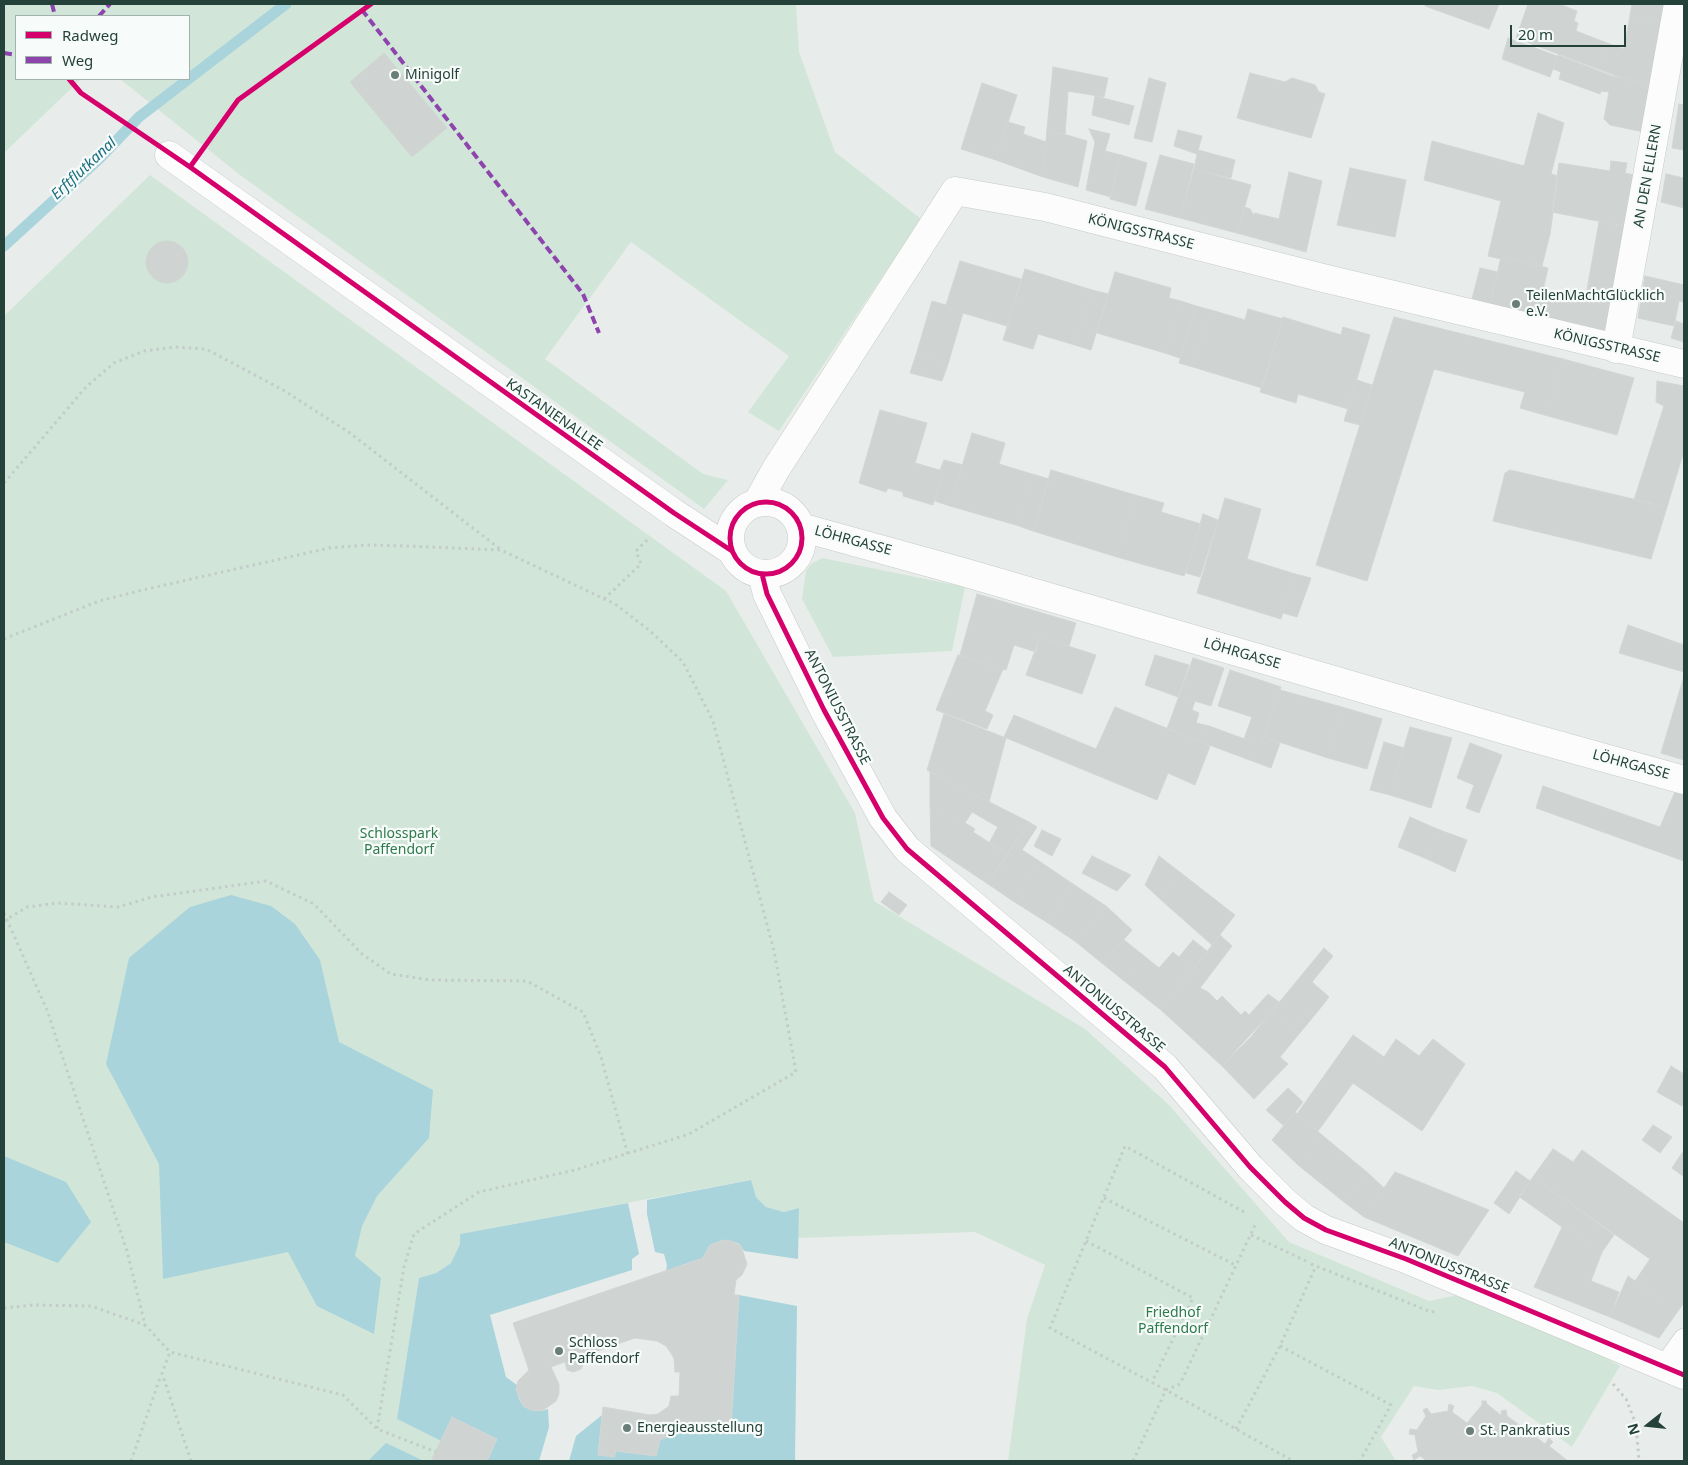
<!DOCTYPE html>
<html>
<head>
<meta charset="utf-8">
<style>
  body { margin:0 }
  #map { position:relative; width:1688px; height:1465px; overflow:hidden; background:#e8edeb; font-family:"Noto Sans",sans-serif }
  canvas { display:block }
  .frame { position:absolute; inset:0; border:5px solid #24423a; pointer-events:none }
  .legend { position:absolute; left:15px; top:15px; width:175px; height:65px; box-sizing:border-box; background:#f7fbf9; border:1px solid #a3b1ad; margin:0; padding:6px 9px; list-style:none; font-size:15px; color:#24423a }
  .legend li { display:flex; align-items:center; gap:10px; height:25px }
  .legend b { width:25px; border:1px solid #a3b1ad }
  .north { position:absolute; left:1623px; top:1400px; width:50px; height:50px; -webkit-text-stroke:4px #f7fbf9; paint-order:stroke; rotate:254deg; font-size:14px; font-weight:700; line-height:20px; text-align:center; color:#24423a }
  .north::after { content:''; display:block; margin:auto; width:18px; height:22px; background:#24423a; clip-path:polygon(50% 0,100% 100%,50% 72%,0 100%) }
  .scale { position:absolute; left:1510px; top:25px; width:116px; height:22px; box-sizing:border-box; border:2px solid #24423a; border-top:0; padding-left:6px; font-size:15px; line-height:18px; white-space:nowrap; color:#24423a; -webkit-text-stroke:4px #f7fbf9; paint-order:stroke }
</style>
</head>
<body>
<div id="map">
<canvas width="1688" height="1465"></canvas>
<div class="frame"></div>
<ul class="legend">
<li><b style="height:6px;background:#d6006c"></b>Radweg</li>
<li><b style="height:6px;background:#8e44ad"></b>Weg</li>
</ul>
<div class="north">N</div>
<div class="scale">20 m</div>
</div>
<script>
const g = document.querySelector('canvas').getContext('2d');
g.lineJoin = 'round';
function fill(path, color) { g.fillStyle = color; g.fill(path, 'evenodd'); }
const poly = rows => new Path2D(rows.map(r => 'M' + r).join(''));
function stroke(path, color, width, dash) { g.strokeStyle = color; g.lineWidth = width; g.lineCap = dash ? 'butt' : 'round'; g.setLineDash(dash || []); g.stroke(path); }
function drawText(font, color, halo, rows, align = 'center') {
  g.font = font + ' "Noto Sans",sans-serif'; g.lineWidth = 4.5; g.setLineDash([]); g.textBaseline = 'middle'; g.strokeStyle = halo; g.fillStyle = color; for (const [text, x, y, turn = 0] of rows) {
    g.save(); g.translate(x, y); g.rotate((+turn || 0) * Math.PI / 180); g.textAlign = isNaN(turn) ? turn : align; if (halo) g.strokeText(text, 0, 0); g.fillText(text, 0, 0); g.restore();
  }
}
fill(poly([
  [4,4,796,4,799,52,835,152,921,219,779,431,748,412,789,356,631,242,545,359,703,474,728,480,704,509,240,175,120,79,189,79,189,16,16,16,16,79,81,79,4,153],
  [150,175,726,591,855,813,874,901,1085,1029,1168,1104,1289,1242,1429,1301,1462,1294,1575,1341,1620,1366,1572,1447,1497,1393,1472,1386,1438,1390,1414,1386,1381,1437,1396,1461,1008,1461,1027,1319,1045,1265,975,1232,798,1238,799,1208,784,1212,766,1207,756,1197,750,1180,460,1234,460,1244,451,1263,436,1273,419,1278,397,1419,441,1441,431,1461,4,1461,4,316],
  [822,558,965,587,952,651,833,657,802,599,806,571,811,564]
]), '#d1e6d8');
fill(poly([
  [231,895,271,906,295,924,320,960,339,1042,433,1090,429,1138,377,1196,362,1226,355,1256,381,1278,374,1334,317,1306,288,1252,163,1279,159,1164,106,1064,129,958,190,907],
  [4,1156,66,1182,91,1222,58,1263,4,1242],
  [751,1180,756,1197,766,1207,784,1212,799,1208,798,1259,744,1251,738,1243,723,1240,710,1245,703,1258,666,1271,667,1265,664,1254,655,1252,647,1214,647,1200],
  [628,1203,639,1254,632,1259,632,1270,490,1315,506,1377,517,1385,519,1399,523,1406,531,1410,542,1411,548,1409,549,1427,539,1461,487,1461,497,1439,441,1441,397,1419,419,1278,436,1273,451,1263,460,1244,460,1234],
  [739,1295,797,1306,795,1461,569,1461,576,1436,602,1415,598,1454,614,1457,616,1451,656,1456,660,1440,691,1426,731,1428],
  [386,1443,424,1461,368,1461]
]), '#a9d4db');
stroke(poly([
  [4,246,100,158,139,117,286,4]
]), '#a9d4db', 11);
const building = poly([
  [1426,4,1499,4,1489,29,1425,6,1426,4],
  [1528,4,1559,4,1577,11,1574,21,1578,23,1576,31,1607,43,1598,69,1516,38,1528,4],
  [1632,4,1666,4,1662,23,1630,16,1632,4],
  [1630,16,1662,23,1651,85,1622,78,1598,69,1607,43,1624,49,1630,16],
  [1508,38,1557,56,1550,77,1502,59,1508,38],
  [384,53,447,128,412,157,350,82,384,53],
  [1558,55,1612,76,1651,85,1644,132,1610,125,1604,119,1609,92,1601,91,1600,94,1559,79,1561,72,1553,69,1558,55],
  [1053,67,1108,78,1104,97,1068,91,1065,135,1047,129,1053,67],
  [1250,73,1285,82,1292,78,1315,85,1319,92,1325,94,1311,138,1237,118,1250,73],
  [1149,78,1166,83,1152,142,1134,138,1149,78],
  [982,83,1017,95,996,160,961,149,982,83],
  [1095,96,1134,106,1129,125,1092,115,1095,96],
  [1679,104,1684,105,1684,150,1672,148,1679,104],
  [1538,113,1564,123,1551,174,1558,176,1550,234,1542,266,1501,257,1501,259,1488,256,1501,201,1424,180,1432,141,1524,166,1538,113],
  [1008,122,1025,127,1023,134,1046,142,1043,177,996,160,1008,122],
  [1047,129,1087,141,1078,187,1043,177,1047,129],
  [1089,129,1110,134,1105,151,1121,155,1111,197,1086,190,1095,142,1089,129],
  [1178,130,1202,136,1197,154,1174,146,1178,130],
  [1198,150,1235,160,1231,178,1194,169,1198,150],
  [1121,155,1147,163,1136,206,1110,199,1121,155],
  [1160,155,1194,164,1180,218,1145,209,1160,155],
  [1611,161,1627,163,1625,173,1638,176,1628,227,1552,212,1559,163,1610,171,1611,161],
  [1350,168,1406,180,1395,237,1337,225,1350,168],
  [1194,169,1251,185,1237,233,1180,218,1194,169],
  [1289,172,1322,181,1306,252,1237,233,1244,207,1250,209,1254,216,1254,213,1279,219,1289,172],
  [1666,174,1684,178,1684,208,1661,202,1666,174],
  [1599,222,1628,227,1611,328,1605,332,1537,317,1543,291,1585,301,1599,222],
  '146 262a21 21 0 1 1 42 0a21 21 0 1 1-42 0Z',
  [1501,257,1548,268,1537,317,1490,306,1501,257],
  [960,261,1021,279,1007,326,963,313,948,364,916,355,932,301,946,305,960,261],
  [1480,268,1498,272,1490,303,1472,299,1480,268],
  [1025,269,1092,290,1075,345,1038,334,1033,349,1003,340,1025,269],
  [1115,272,1171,288,1169,298,1181,301,1165,353,1097,333,1115,272],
  [1645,276,1684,285,1684,302,1679,301,1674,326,1638,318,1645,276],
  [1092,290,1108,294,1091,350,1075,345,1092,290],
  [1181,301,1196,306,1180,358,1165,353,1181,301],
  [1196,306,1211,310,1193,367,1179,363,1196,306],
  [1248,309,1283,319,1262,388,1193,367,1211,310,1245,320,1248,309],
  [1283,317,1341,335,1343,327,1370,335,1348,409,1298,394,1296,403,1260,392,1283,317],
  [1394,317,1563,359,1548,416,1520,408,1525,392,1434,369,1367,581,1316,565,1394,317],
  [1676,321,1684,324,1684,342,1671,338,1676,321],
  [916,355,948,364,942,381,910,373,916,355],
  [1563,359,1634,378,1617,435,1548,416,1563,359],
  [1357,380,1372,385,1360,425,1344,421,1357,380],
  [1657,381,1684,386,1684,451,1667,507,1634,500,1664,406,1656,402,1657,381],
  [880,410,927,423,915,463,943,471,933,505,903,496,903,492,888,488,886,492,859,483,880,410],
  [972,433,1005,443,999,464,1032,474,1016,525,950,506,972,433],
  [944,460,963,465,950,506,935,501,943,471,940,470,944,460],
  [1051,470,1135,495,1117,557,1033,531,1051,470],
  [1510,470,1667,507,1651,559,1493,521,1505,473,1510,470],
  [1032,474,1049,479,1033,531,1016,525,1032,474],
  [1135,495,1164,503,1161,512,1201,524,1184,576,1117,557,1135,495],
  [1225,498,1261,509,1247,559,1295,574,1281,619,1197,593,1225,498],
  [1203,514,1218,520,1200,577,1186,573,1203,514],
  [1295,574,1311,578,1297,617,1283,613,1295,574],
  [977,594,1076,623,1069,646,1040,637,1036,652,1014,645,1006,670,960,655,977,594],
  [1628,625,1684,645,1684,672,1619,653,1628,625],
  [1040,637,1096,655,1082,694,1026,675,1040,637],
  [958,655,1003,669,985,711,993,715,987,729,936,710,958,655],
  [1155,655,1189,665,1178,697,1145,685,1155,655],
  [1193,658,1224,668,1211,706,1179,696,1193,658],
  [1230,670,1281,687,1261,745,1244,739,1252,717,1218,706,1230,670],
  [1684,676,1684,760,1661,753,1684,676],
  [1280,690,1342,707,1328,758,1264,737,1280,690],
  [1179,696,1195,701,1192,710,1199,713,1196,723,1209,726,1204,743,1167,729,1179,696],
  [1115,707,1210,746,1195,785,1168,773,1157,800,1004,737,1014,715,1096,749,1115,707],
  [1342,707,1382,719,1367,769,1328,758,1342,707],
  [944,714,1006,738,989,802,927,770,944,714],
  [1209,726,1261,745,1264,737,1280,743,1271,768,1204,743,1209,726],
  [1410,727,1452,738,1431,808,1390,795,1410,727],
  [1384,742,1404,748,1390,795,1370,790,1384,742],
  [1470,743,1502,755,1479,813,1466,808,1474,785,1457,778,1470,743],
  [930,772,1029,822,1007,854,989,843,998,827,972,812,965,823,957,818,955,820,930,803,930,772],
  [1543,786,1660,827,1677,787,1684,789,1684,861,1536,808,1543,786],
  [930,803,955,820,957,818,975,829,973,832,1007,854,988,884,931,846,930,803],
  [1410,817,1437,829,1427,859,1398,847,1410,817],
  [1029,822,1037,827,1022,850,1039,861,1013,901,988,884,1029,822],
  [1437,829,1467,840,1455,872,1427,859,1437,829],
  [1042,830,1061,839,1052,856,1034,846,1042,830],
  [1092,856,1131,875,1117,891,1082,873,1092,856],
  [1159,856,1181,873,1160,899,1145,885,1159,856],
  [1039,861,1073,884,1048,923,1013,901,1039,861],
  [1181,873,1235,915,1212,945,1160,899,1181,873],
  [1073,884,1106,906,1076,942,1048,923,1073,884],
  [889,892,907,905,899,915,881,902,889,892],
  [1106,906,1132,930,1103,964,1076,942,1106,906],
  [1220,935,1232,946,1200,988,1208,992,1217,1001,1222,996,1241,1015,1245,1011,1249,1015,1268,994,1279,1002,1250,1038,1222,1066,1161,1010,1220,935],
  [1124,940,1143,955,1123,980,1103,964,1124,940],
  [1193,940,1207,951,1193,969,1179,957,1193,940],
  [1324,948,1333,956,1312,982,1329,997,1318,1011,1311,1006,1294,1029,1272,1011,1324,948],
  [1173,952,1193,969,1161,1010,1123,980,1143,955,1159,968,1173,952],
  [1311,1006,1318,1011,1280,1057,1288,1064,1254,1099,1222,1066,1272,1011,1294,1029,1311,1006],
  [1353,1035,1384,1057,1396,1039,1419,1056,1433,1039,1465,1064,1422,1131,1353,1083,1318,1131,1297,1114,1353,1035],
  [1671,1066,1684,1074,1684,1102,1682,1106,1657,1092,1671,1066],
  [1288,1088,1303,1102,1284,1126,1266,1110,1288,1088],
  [1295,1112,1322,1135,1298,1165,1272,1140,1295,1112],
  [1653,1125,1672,1137,1660,1153,1642,1140,1653,1125],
  [1322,1135,1368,1173,1344,1202,1298,1165,1322,1135],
  [1553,1149,1573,1162,1582,1150,1684,1223,1684,1303,1678,1311,1635,1281,1650,1259,1533,1177,1553,1149],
  [1684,1150,1684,1177,1672,1168,1684,1150],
  [1516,1171,1530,1181,1509,1214,1494,1203,1516,1171],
  [1395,1172,1489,1210,1458,1256,1364,1217,1395,1172],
  [1368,1173,1384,1188,1364,1217,1344,1202,1368,1173],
  [1533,1177,1614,1235,1602,1252,1564,1223,1562,1227,1521,1198,1519,1196,1533,1177],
  [1564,1223,1602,1252,1591,1281,1619,1292,1610,1317,1534,1287,1564,1223],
  [723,1240,732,1241,741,1246,747,1264,742,1275,736,1280,734,1295,739,1295,731,1428,691,1426,660,1440,656,1456,616,1451,614,1457,598,1455,603,1407,650,1415,658,1414,669,1406,671,1396,679,1396,680,1372,675,1372,674,1358,666,1346,657,1341,635,1338,580,1357,583,1365,581,1369,573,1372,567,1370,565,1362,551,1367,559,1384,559,1394,556,1401,542,1411,531,1410,523,1406,516,1390,518,1381,529,1370,513,1323,703,1258,710,1245,723,1240],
  [1628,1276,1678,1311,1659,1338,1610,1317,1628,1276],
  [1482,1401,1486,1401,1487,1404,1502,1416,1501,1411,1506,1410,1507,1416,1525,1429,1529,1424,1533,1428,1530,1432,1545,1444,1549,1438,1553,1442,1549,1446,1568,1461,1574,1461,1427,1461,1420,1456,1414,1460,1412,1455,1418,1452,1415,1435,1409,1434,1410,1429,1417,1430,1426,1416,1423,1410,1427,1408,1431,1414,1448,1411,1449,1404,1454,1406,1452,1412,1467,1423,1482,1405,1482,1401],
  [452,1417,497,1439,487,1461,480,1459,479,1461,431,1461,452,1417]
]);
fill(building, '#cfd4d2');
stroke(building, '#d1d6d4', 1);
const service = poly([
  [1664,1367,1684,1339]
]);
const minor = poly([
  [169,155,674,513,732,551],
  [1616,349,1678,4],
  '730 538a36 36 0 1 1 72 0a36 36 0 1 1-72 0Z',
  [757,503,776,469,955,191,1045,207,1323,278,1684,364],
  [800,527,963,572,1529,737,1684,780],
  [762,574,767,594,824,710,883,818,907,849,1165,1067,1250,1167,1285,1202,1304,1218,1326,1230,1406,1259,1684,1375]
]);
stroke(service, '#c5cac8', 22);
stroke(minor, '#c5cac8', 29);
stroke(poly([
  [4,483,86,387,114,363,144,351,175,347,206,349,283,390,350,433,500,549],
  [604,599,641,564,636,551,649,538],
  [4,639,99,601,147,589,329,548,368,545,407,546,501,550,615,604,649,630,683,662,713,721,774,951,796,1072,689,1134,575,1170,479,1192,414,1234,404,1267,377,1429,436,1452],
  [4,913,47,1010,127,1251,145,1325,170,1352],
  [4,921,27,907,57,903,118,907,152,897,266,881,314,904,362,954,391,974,430,980,527,981,583,1012,601,1057,628,1155],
  [1104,1198,1237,1266],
  [1244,1212,1125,1146,1050,1328,1166,1390,1293,1461],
  [1251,1235,1306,1261],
  [1086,1241,1193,1298,1152,1382],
  [1311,1264,1431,1312,1438,1311],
  [4,1308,33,1305,91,1306,145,1325],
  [1280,1346,1391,1405,1360,1461],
  [1613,1384,1626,1399,1636,1424,1639,1461],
  [1236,1429,1280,1346,1316,1266],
  [131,1461,161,1375],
  [191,1461,162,1373,170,1352,343,1395,377,1429],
  [1133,1461,1166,1390,1180,1384,1256,1223]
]), '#c3ccca', 3, [2.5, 4]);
stroke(service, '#fcfcfc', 21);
stroke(minor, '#fcfcfc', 28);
stroke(poly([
  [52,4,55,16],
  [362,10,583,294,599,333],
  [99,16,110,4],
  [4,53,16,55]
]), '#8e44ad', 4, [8, 4]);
stroke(poly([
  [69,79,81,93,190,167,674,513,732,551],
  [190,167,238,100,371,4],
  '730 538a36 36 0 1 1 72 0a36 36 0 1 1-72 0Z',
  [762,574,767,594,824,710,883,818,907,849,1165,1067,1250,1167,1285,1202,1304,1218,1326,1230,1406,1259,1684,1375]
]), '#d6006c', 5);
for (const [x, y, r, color] of [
  [395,75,5,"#697e78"],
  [1516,304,5,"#697e78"],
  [559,1351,5,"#697e78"],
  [627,1428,5,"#697e78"],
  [1470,1431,5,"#697e78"]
]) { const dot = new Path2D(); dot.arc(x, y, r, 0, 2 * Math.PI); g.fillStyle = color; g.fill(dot); stroke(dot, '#f7fbf9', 2); }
drawText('14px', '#24423a', '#f7fbf9', [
  ["Minigolf",405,75],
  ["TeilenMachtGlücklich",1526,296],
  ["e.V.",1526,312],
  ["Schloss",569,1343],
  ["Paffendorf",569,1359],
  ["Energieausstellung",637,1428],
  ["St. Pankratius",1480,1431]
], 'left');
drawText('14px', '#24423a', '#f7fbf9', [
  ["AN DEN ELLERN",1648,176,-80],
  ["KÖNIGSSTRASSE",1141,232,14],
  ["KÖNIGSSTRASSE",1607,346,13],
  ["KASTANIENALLEE",554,415,35],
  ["LÖHRGASSE",853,541,15],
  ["LÖHRGASSE",1242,654,16],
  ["ANTONIUSSTRASSE",837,707,63],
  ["LÖHRGASSE",1631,765,15],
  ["ANTONIUSSTRASSE",1114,1009,40],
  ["ANTONIUSSTRASSE",1449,1266,22]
]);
drawText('14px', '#2d7a4b', '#f7fbf9', [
  ["Schlosspark",399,834],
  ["Paffendorf",399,850],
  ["Friedhof",1173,1313],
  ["Paffendorf",1173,1329]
]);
drawText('italic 15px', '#1c6f80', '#f7fbf9', [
  ["Erftflutkanal",84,169,-43]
]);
</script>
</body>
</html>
